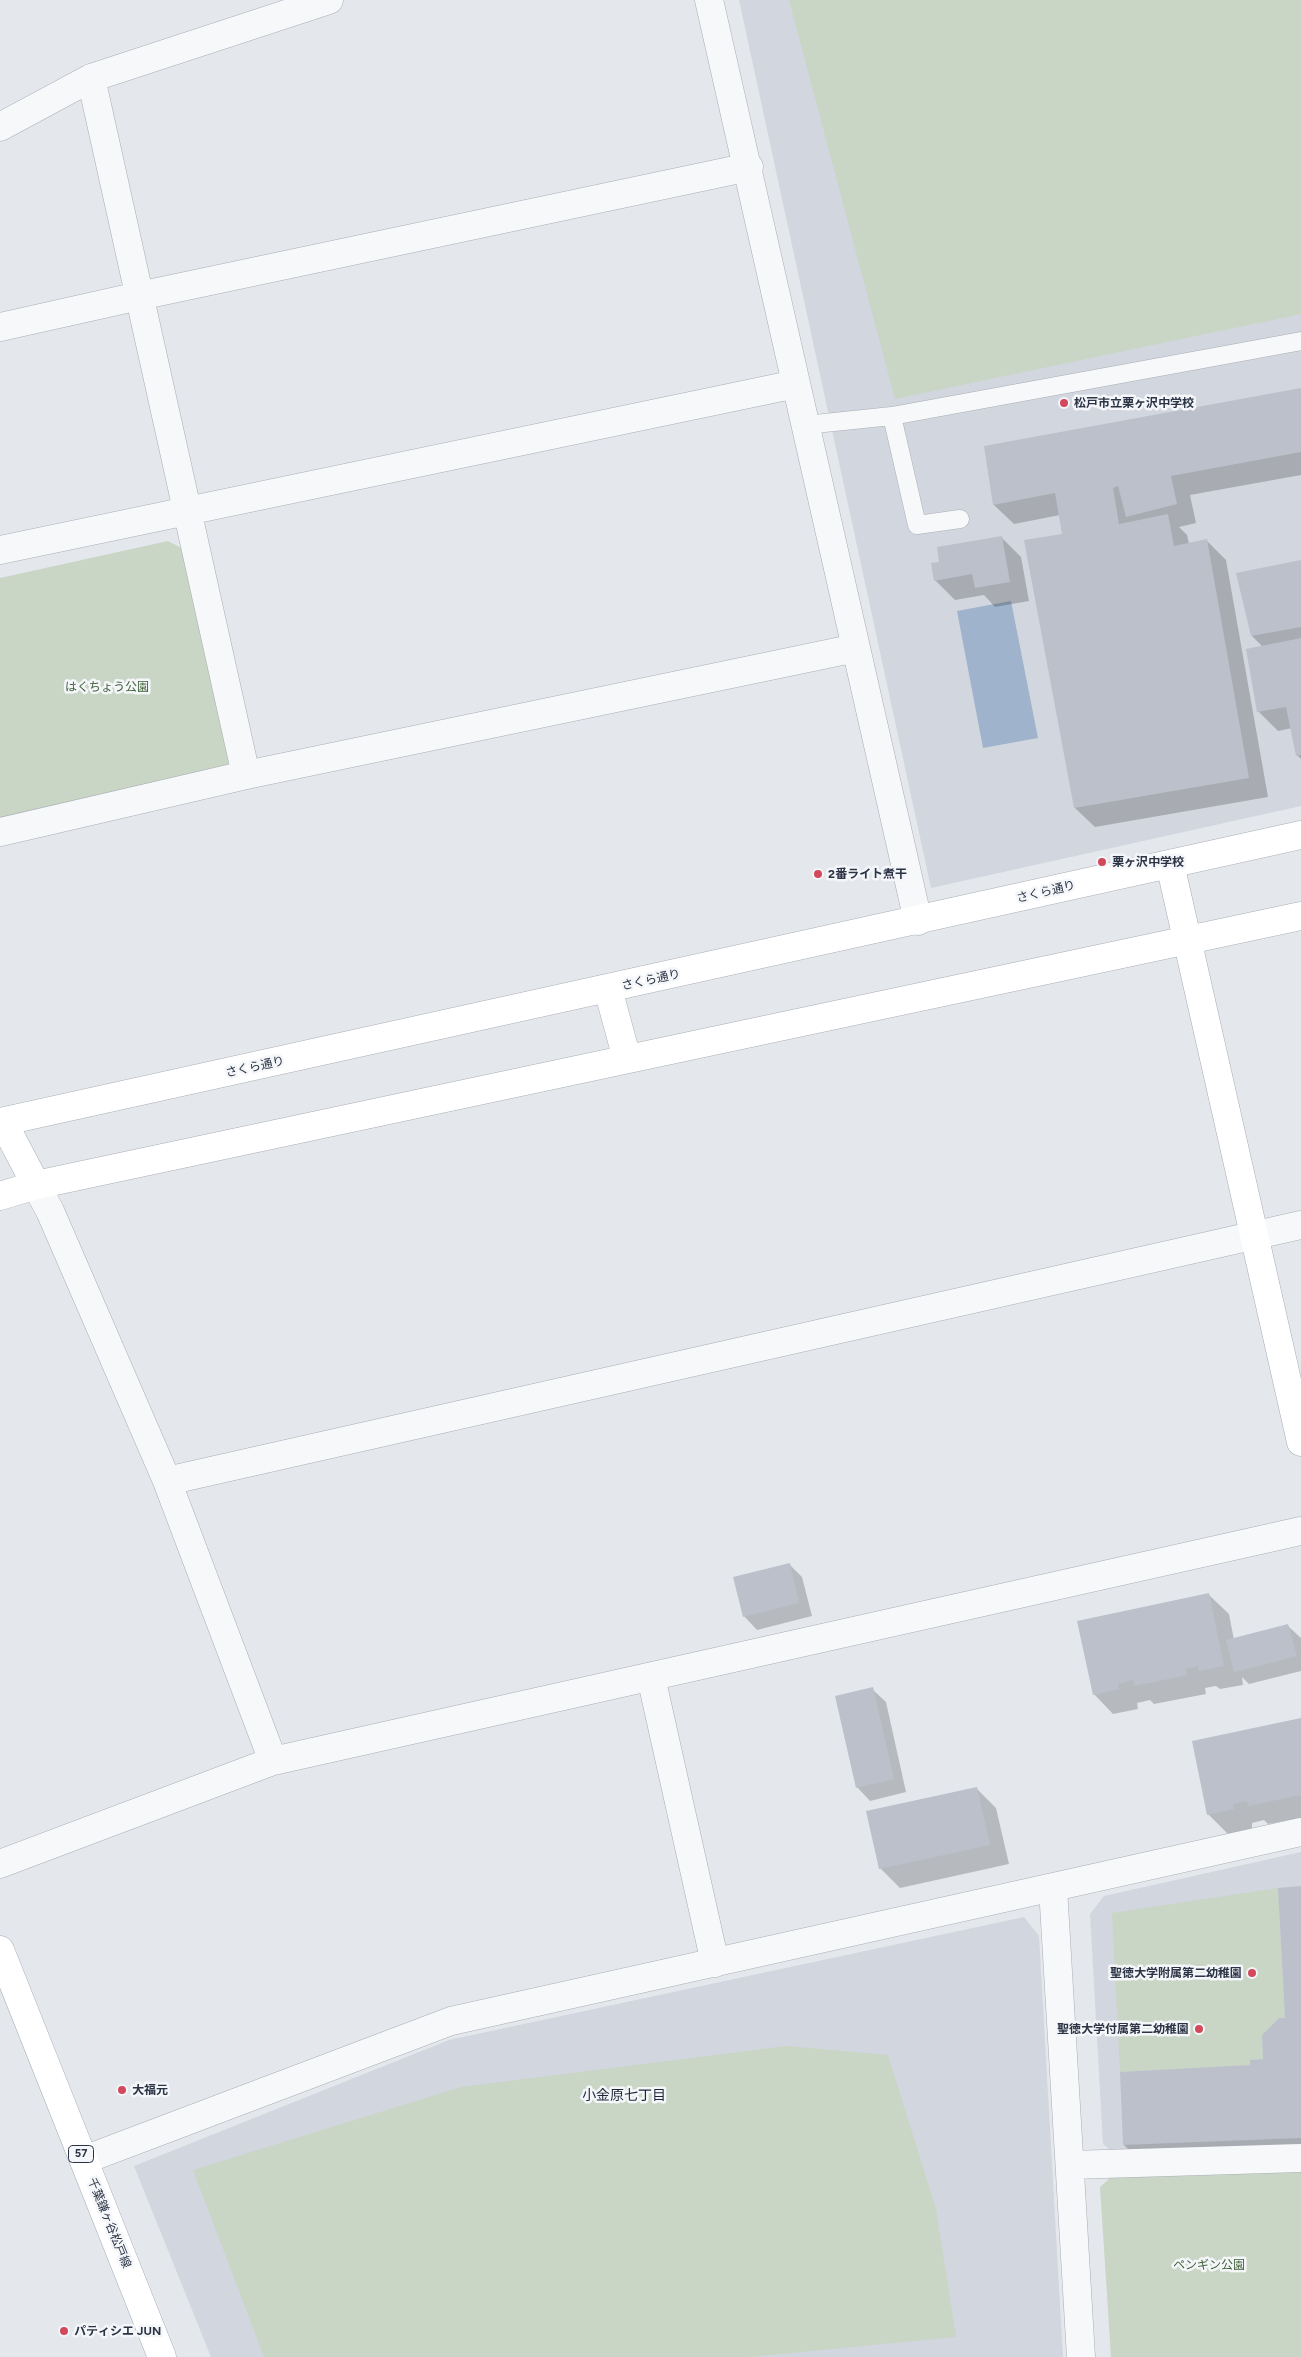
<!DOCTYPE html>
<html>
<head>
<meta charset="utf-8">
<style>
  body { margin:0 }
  canvas { display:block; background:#e4e7ec }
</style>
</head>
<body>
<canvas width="1301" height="2357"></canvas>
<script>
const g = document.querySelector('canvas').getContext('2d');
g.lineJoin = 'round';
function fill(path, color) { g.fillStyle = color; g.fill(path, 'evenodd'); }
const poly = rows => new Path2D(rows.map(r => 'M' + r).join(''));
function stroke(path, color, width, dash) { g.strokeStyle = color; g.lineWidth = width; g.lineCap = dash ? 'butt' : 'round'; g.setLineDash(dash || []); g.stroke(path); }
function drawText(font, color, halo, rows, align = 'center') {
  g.font = font + ' Figtree,"Noto Sans JP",sans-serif'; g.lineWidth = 5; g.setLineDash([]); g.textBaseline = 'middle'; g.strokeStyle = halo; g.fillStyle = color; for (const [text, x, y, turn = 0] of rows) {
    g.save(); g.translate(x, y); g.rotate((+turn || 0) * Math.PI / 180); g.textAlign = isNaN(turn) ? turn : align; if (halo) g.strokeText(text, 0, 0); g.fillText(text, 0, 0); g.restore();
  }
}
fill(poly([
  [739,0,1301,0,1301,806,931,888],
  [1301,1852,1301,2146,1115,2154,1103,2144,1090,1914,1104,1896],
  [1024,1917,1039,1936,1063,2357,211,2357,134,2166,449,2040]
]), '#d2d6de');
fill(poly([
  [789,0,1301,0,1301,314,895,399],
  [168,541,187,551,230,755,227,769,0,821,0,578],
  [1278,1888,1285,2018,1279,2018,1262,2035,1263,2059,1250,2060,1250,2065,1120,2072,1112,1913],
  [786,2046,888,2055,936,2209,956,2337,750,2357,264,2357,193,2170,461,2087],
  [1301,2169,1301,2357,1111,2357,1100,2187,1112,2176]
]), '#c9d6c5');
fill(poly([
  [1011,601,1038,738,983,748,957,611]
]), '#9fb4cc');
fill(poly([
  [1301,389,1301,475,1190,495,1196,523,1179,527,1187,535,1189,544,1206,540,1226,560,1268,797,1095,827,1075,808,1025,541,1064,535,1060,515,1014,524,994,505,985,447],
  [1001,537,1021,557,1029,601,995,607,984,595,955,600,935,580,941,563],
  [1301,562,1301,759,1297,755,1292,728,1278,731,1258,711,1263,647,1252,636],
  [789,1564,802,1577,812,1616,757,1630,744,1616],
  [1209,1595,1229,1614,1234,1640,1288,1626,1301,1638,1301,1671,1249,1684,1242,1677,1243,1685,1220,1689,1216,1686,1205,1688,1206,1694,1154,1704,1150,1700,1137,1703,1138,1709,1113,1714,1094,1694],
  [872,1689,886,1702,906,1792,870,1801,857,1787],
  [1301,1719,1301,1818,1268,1824,1264,1820,1252,1823,1252,1829,1228,1834,1208,1814],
  [977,1789,996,1808,1009,1864,900,1888,880,1868],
  [1301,1888,1301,2163,1149,2170,1124,2145,1251,2066,1264,2061,1286,2020]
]), '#0003');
fill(poly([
  [1301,388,1301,452,1171,476,1177,504,1126,517,1118,486,1113,488,1119,524,1168,514,1174,546,1207,539,1249,778,1074,808,1024,540,1062,534,1055,493,993,505,984,446],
  [1002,536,1010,582,975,588,972,574,934,581,931,563,939,562,937,547],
  [1301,560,1301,627,1251,636,1236,573],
  [1301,638,1301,755,1296,756,1286,707,1257,712,1246,649],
  [790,1563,799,1603,743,1617,733,1577],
  [1209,1593,1224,1666,1199,1671,1198,1666,1186,1669,1187,1675,1134,1686,1133,1680,1118,1684,1119,1689,1093,1695,1077,1621],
  [1288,1624,1297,1656,1234,1672,1226,1640],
  [873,1687,894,1779,856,1788,835,1696],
  [1301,1718,1301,1795,1248,1806,1247,1801,1233,1804,1234,1809,1207,1815,1192,1741],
  [977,1787,990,1845,879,1869,866,1811],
  [1301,1886,1301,2138,1123,2145,1120,2072,1250,2065,1250,2060,1263,2059,1262,2035,1279,2018,1285,2018,1278,1888]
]), '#bbc0ca');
const lane = poly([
  [892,416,917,525,960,519],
  [805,425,892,416,1301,341]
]);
const street = poly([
  [709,0,918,921],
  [91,78,246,775],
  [0,127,91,78,329,0],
  [0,327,139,296,749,167],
  [0,550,796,384],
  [0,832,246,775,856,648],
  [36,1185,50,1211,167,1481,1301,1225],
  [167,1481,273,1761],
  [651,1677,715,1963],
  [0,1864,273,1761,1301,1531],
  [1053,1888,1081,2357],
  [84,2160,451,2021,1301,1832],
  [1071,2165,1301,2158]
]);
const secondary = poly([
  [1170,864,1301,1442],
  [608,989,627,1059],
  [0,1122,1301,835],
  [3,1122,36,1185],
  [0,1196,36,1185,1301,916]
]);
const primary = poly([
  [0,1950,162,2357]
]);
stroke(lane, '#a9aeb7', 19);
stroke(street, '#a9aeb7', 29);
stroke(secondary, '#a9aeb7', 29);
stroke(primary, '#a3abb8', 29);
stroke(lane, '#f7f8fa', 18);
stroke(street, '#f7f8fa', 28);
stroke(secondary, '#fff', 28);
stroke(primary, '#fff', 28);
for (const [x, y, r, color] of [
  [1064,403,5,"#d1495b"],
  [1102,862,5,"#d1495b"],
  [818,874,5,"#d1495b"],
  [1252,1973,5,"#d1495b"],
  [1199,2029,5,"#d1495b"],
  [122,2090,5,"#d1495b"],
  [64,2331,5,"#d1495b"]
]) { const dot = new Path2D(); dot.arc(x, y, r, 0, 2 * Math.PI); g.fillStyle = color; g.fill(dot); stroke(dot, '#f4f6f9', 2); }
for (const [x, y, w] of [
  [81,2154,25]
]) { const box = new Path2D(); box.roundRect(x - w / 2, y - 8.5, w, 17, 4); g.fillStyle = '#f4f6f9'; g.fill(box); stroke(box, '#2b3445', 1); }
drawText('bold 11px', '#2b3445', null, [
  ["57",81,2154]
]);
drawText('bold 12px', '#2b3445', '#f4f6f9', [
  ["松戸市立栗ヶ沢中学校",1074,403],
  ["栗ヶ沢中学校",1112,862],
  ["2番ライト煮干",828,874],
  ["聖徳大学附属第二幼稚園",1242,1973,"right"],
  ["聖徳大学付属第二幼稚園",1189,2029,"right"],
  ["大福元",132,2090],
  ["パティシエ JUN",74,2331]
], 'left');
drawText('12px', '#3f6138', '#f4f6f9', [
  ["はくちょう公園",107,687],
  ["ペンギン公園",1209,2265]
]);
drawText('12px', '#2b3445', '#f4f6f9', [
  ["さくら通り",1046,892,-13],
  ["さくら通り",651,980,-12],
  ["さくら通り",255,1067,-12],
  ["千葉鎌ヶ谷松戸線",109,2223,68]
]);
drawText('14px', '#1d2536', '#f4f6f9', [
  ["小金原七丁目",624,2096]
]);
</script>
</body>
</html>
